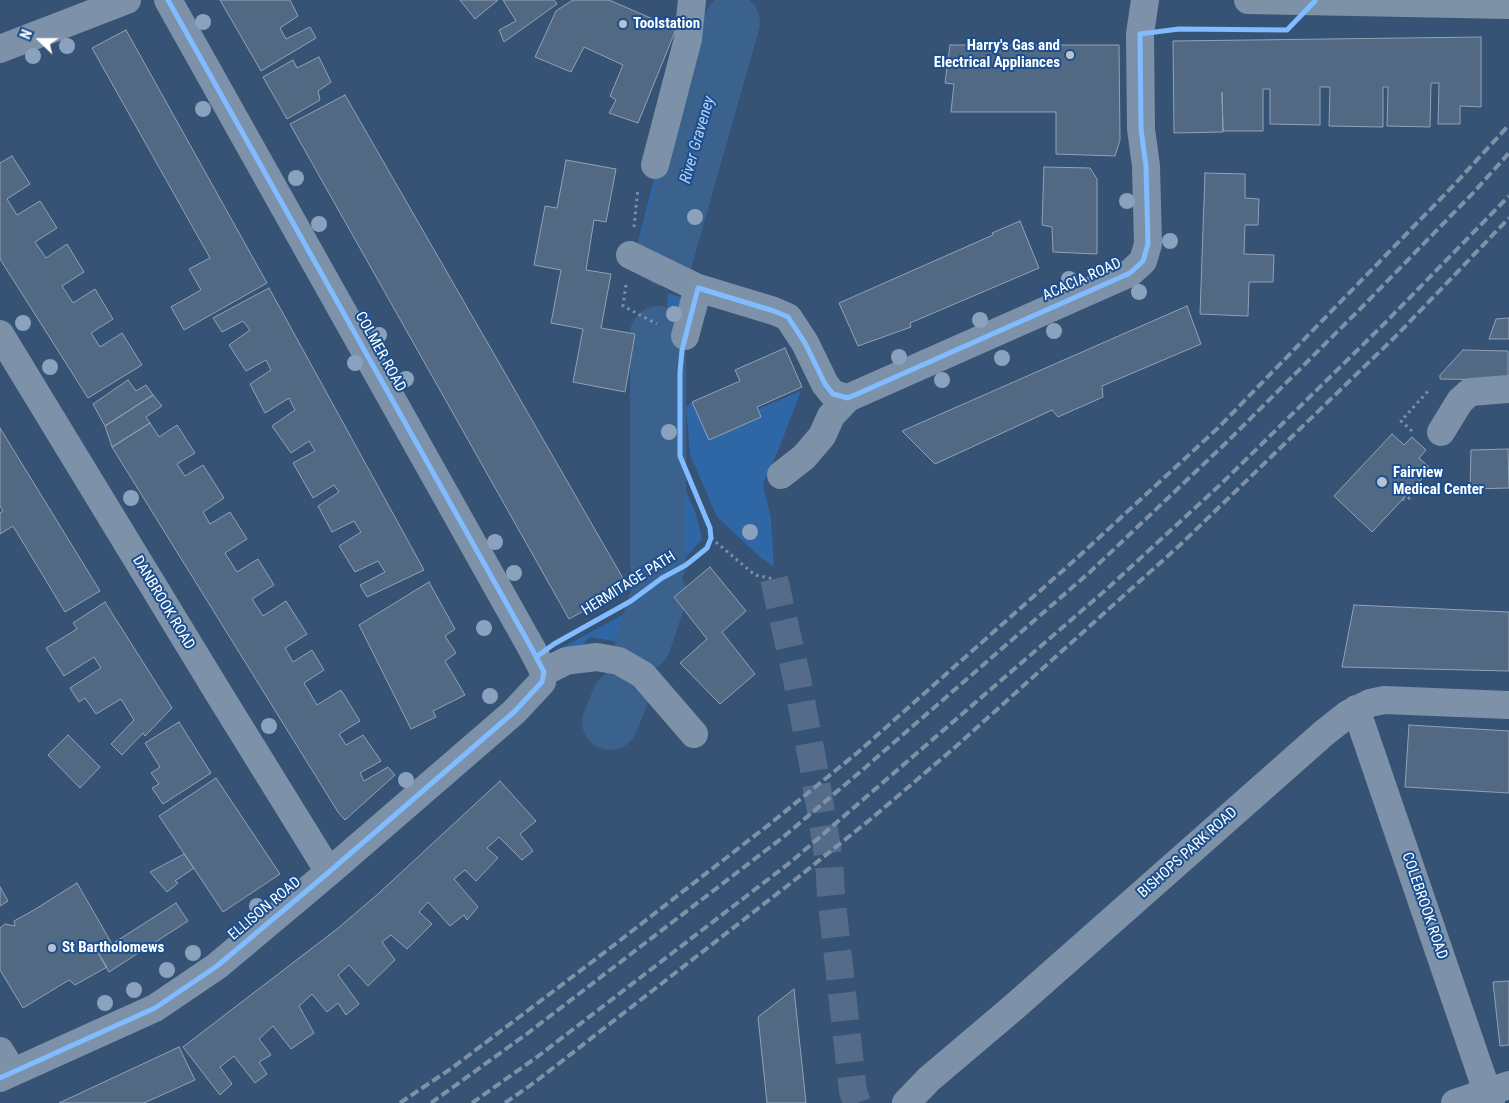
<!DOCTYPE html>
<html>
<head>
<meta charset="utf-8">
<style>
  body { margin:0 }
  #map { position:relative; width:1509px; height:1103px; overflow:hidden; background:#365274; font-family:"Roboto Condensed",sans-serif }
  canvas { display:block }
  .north { position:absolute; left:15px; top:15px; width:50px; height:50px; -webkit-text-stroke:4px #1b4f8f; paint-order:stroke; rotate:292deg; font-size:14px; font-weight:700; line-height:20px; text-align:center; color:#fff }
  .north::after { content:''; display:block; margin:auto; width:18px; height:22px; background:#fff; clip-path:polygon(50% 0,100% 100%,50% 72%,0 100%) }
</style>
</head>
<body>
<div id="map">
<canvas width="1509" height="1103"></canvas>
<div class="north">N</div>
</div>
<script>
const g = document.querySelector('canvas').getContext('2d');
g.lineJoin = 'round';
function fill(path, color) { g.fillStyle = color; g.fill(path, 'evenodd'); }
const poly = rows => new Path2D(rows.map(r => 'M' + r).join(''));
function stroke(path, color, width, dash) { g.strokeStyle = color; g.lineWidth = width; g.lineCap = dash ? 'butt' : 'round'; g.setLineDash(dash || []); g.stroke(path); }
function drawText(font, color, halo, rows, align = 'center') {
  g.font = font + ' "Roboto Condensed",sans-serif'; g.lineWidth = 4; g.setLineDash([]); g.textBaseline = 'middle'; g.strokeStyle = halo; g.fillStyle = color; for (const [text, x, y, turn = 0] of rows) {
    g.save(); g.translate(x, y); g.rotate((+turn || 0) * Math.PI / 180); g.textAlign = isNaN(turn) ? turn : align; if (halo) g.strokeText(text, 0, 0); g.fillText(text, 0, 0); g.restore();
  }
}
fill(poly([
  [685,165,662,254,637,246,654,179],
  [668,293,687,299,677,338,674,372,673,461,696,514,702,539,685,558,666,567,664,464,665,333],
  [801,391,780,446,763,484,771,519,774,567,760,557,717,517,690,455,686,407,692,402,708,437,758,409],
  [652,599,636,645,590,637,580,648,563,647]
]), '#2f66a5');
stroke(poly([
  [665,258,732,22],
  [658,564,658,334],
  [643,643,659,595],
  [610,722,620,698]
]), '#3b618d', 56);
const building = poly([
  [220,0,290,0,298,16,280,28,286,39,310,27,316,38,261,71,220,0],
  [460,0,498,0,475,19,460,0],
  [503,0,554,0,557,4,504,42,499,30,516,21,503,0],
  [573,0,609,0,676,29,638,123,609,113,616,100,610,96,623,65,584,47,571,72,535,57,556,11,573,0],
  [126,30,267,283,184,330,171,307,201,290,189,269,210,258,92,48,126,30],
  [1481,37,1481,107,1460,106,1460,124,1438,124,1439,83,1431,83,1430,127,1387,126,1388,87,1383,87,1383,127,1329,126,1330,87,1320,87,1320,125,1270,124,1270,89,1263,89,1263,131,1223,131,1222,92,1223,132,1174,133,1173,41,1481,37],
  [950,45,1119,45,1120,140,1115,156,1056,154,1056,112,951,112,954,84,945,83,950,45],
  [319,57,331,82,318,91,320,100,287,119,263,77,293,60,297,68,319,57],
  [345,95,628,587,569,619,290,124,345,95],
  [12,156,30,184,7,199,17,215,40,201,57,228,35,242,46,258,67,244,84,272,62,286,73,303,95,289,113,319,91,333,100,347,122,333,142,365,88,398,0,259,0,163,12,156],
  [566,160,616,169,606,222,594,220,586,270,611,274,601,328,635,334,625,392,573,382,583,329,551,323,561,270,534,265,545,206,557,208,566,160],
  [1044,167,1090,168,1097,179,1097,254,1053,252,1052,227,1042,225,1044,167],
  [1205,173,1245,174,1245,198,1259,199,1258,225,1245,225,1244,254,1274,255,1273,282,1249,282,1248,316,1200,314,1205,173],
  [1020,221,1039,268,910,323,911,327,858,346,839,303,993,235,992,233,1020,221],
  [269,288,424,570,367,597,360,585,385,572,378,561,355,572,339,546,361,532,354,521,332,532,318,506,339,492,334,485,313,498,293,463,315,451,309,441,291,453,272,426,295,410,289,398,265,413,250,384,271,370,266,360,246,371,229,345,250,330,243,321,222,332,213,318,269,288],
  [1187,306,1201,344,1102,386,1103,397,1058,417,1052,410,935,464,902,431,1187,306],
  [1509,318,1509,339,1489,339,1496,319,1509,318],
  [785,348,802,387,757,407,761,417,709,440,692,402,740,381,735,370,785,348],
  [1463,350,1508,351,1508,380,1440,379,1440,375,1463,350],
  [128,380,136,391,146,385,153,395,105,426,93,404,128,380],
  [153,395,162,406,146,417,150,423,112,447,105,426,153,395],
  [150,423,159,437,177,425,195,453,177,464,185,476,203,465,224,498,203,512,210,524,230,512,247,539,225,553,237,572,258,559,274,585,252,599,263,616,286,601,307,634,285,648,293,662,312,650,324,670,304,683,317,705,341,690,360,721,339,734,346,745,363,735,381,761,360,773,364,781,388,767,395,775,345,820,338,812,112,447,150,423],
  [0,428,100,591,65,612,13,526,0,534,0,513,3,511,0,506,0,428],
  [1392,434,1404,445,1412,437,1426,450,1419,458,1431,469,1372,532,1334,496,1392,434],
  [1508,449,1509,488,1470,489,1471,450,1508,449],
  [710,567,746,611,722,632,755,674,720,704,680,663,707,639,674,597,710,567],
  [429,582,455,629,445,636,456,653,445,661,465,695,433,711,436,717,411,729,359,625,429,582],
  [105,602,172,708,145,736,143,733,122,755,111,744,134,720,121,699,96,714,85,698,79,702,70,688,101,668,94,657,64,676,46,648,77,629,73,623,105,602],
  [1354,605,1509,612,1509,671,1342,667,1354,605],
  [179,722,211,773,163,804,152,788,159,784,151,773,160,767,145,743,179,722],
  [1409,725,1509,731,1509,793,1405,787,1409,725],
  [68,735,100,767,80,788,48,755,68,735],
  [216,778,280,874,223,912,159,816,216,778],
  [500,781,536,821,520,834,533,851,522,860,499,837,487,848,498,858,476,881,465,870,454,879,478,907,467,920,464,915,450,926,428,902,419,912,432,924,407,949,391,935,382,942,395,960,368,986,349,965,338,975,359,1004,346,1015,338,1003,327,1012,312,994,299,1006,314,1033,291,1049,273,1026,259,1039,271,1055,259,1062,267,1074,255,1083,234,1056,220,1067,232,1084,220,1095,183,1047,337,929,378,894,500,781],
  [184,854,194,868,175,881,178,883,167,892,150,872,184,854],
  [77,883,112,944,98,953,107,967,75,985,69,980,23,1008,0,970,0,928,5,924,15,926,14,921,34,910,77,883],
  [0,887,8,901,0,906,0,887],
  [176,903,188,921,109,972,98,953,176,903],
  [1509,981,1509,1045,1500,1046,1493,982,1509,981],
  [794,989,806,1103,767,1103,758,1017,794,989],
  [179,1047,195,1080,144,1103,59,1103,179,1047]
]);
fill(building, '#526984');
stroke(building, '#92a2b6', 1);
stroke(poly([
  [774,579,797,679,813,764,829,860,831,895,853,1091,857,1103]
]), '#546c89', 28, [28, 14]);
stroke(poly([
  [634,227,638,188],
  [626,285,623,306,657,324],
  [1412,431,1401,421,1429,390],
  [1402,499,1407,500,1417,490],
  [711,538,755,575,774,579]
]), '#7d92a8', 3, [2.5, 4]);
stroke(poly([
  [0,49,127,0],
  [655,165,688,39,692,0],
  [630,255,698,288,774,311,788,317,805,343,825,384,833,394,848,398],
  [0,334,219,694,329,872],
  [685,336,698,288],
  [1441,432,1460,401,1470,392,1509,389],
  [781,475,804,457,822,436,831,416,848,398,1130,273,1143,261,1148,244,1146,166,1141,129,1140,34,1145,0],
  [544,672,566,661,573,660,597,657,619,661,643,675,694,734],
  [1356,709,1491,1103],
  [0,1051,13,1072],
  [0,1078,155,1008,217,966,329,872,514,712,542,682,544,672,532,649,168,0],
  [906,1103,929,1079,1014,1007,1324,733,1348,714,1370,703,1384,700,1509,705],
  [1455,1103,1509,1085]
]), '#7d92a8', 28);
stroke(poly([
  [1248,0,1509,5]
]), '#7e92a7', 28);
stroke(poly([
  [400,1103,452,1068,605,952,771,823,857,753,1077,558,1218,428,1453,186,1509,125],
  [431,1103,528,1033,782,838,860,772,1090,572,1228,441,1364,305,1474,192,1509,153],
  [472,1103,537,1057,792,861,1108,588,1221,484,1384,324,1509,196],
  [505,1103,535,1082,796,879,872,818,953,749,1180,545,1397,335,1509,218]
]), '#7e92a7', 4, [9, 4]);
stroke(poly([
  [536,657,554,644,631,601,662,578,686,565,707,548,711,538,710,528,680,456,680,372,682,350,698,288,774,311,788,317,805,343,825,384,833,394,848,398,1130,273,1143,261,1148,244,1146,166,1141,129,1140,34,1179,29,1287,30,1315,1],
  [0,1078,155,1008,217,966,329,872,514,712,542,682,544,672,532,649,168,0]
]), '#80bcff', 5);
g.fillStyle = '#8aa2be';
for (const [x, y] of [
  [203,22],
  [67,46],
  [33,56],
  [203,109],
  [296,178],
  [1127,201],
  [695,217],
  [319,224],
  [1170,241],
  [1069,279],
  [1139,292],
  [674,314],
  [980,320],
  [23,323],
  [1054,331],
  [379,335],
  [899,357],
  [1002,358],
  [355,363],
  [50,367],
  [406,379],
  [942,380],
  [669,432],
  [131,498],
  [750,532],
  [495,542],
  [514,573],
  [484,628],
  [490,696],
  [269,726],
  [406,780],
  [257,906],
  [193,953],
  [167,970],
  [134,990],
  [105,1003]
]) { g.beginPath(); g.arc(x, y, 8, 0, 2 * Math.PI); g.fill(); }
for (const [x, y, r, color] of [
  [623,24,5,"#b9c2ce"],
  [1070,55,5,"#b9c2ce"],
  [1382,482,6,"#b9c2ce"],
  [52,948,5,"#b9c2ce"]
]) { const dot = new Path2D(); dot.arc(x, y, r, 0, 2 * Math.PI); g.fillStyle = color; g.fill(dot); stroke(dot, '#1b4f8f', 2); }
drawText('bold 15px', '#fff', '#1b4f8f', [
  ["Toolstation",633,24],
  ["Harry's Gas and",1060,46,"right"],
  ["Electrical Appliances",1060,63,"right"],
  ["Fairview",1393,473],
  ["Medical Center",1393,490],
  ["St Bartholomews",62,948]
], 'left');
drawText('15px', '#fff', '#1b4f8f', [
  ["ACACIA ROAD",1082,280,-24],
  ["COLMER ROAD",380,352,61],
  ["HERMITAGE PATH",629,584,-32],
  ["DANBROOK ROAD",163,603,59],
  ["BISHOPS PARK ROAD",1188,853,-42],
  ["COLEBROOK ROAD",1424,906,71],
  ["ELLISON ROAD",265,909,-40]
]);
drawText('italic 16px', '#b5d3f5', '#1b4f8f', [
  ["River Graveney",698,140,-74]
]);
</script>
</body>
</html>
